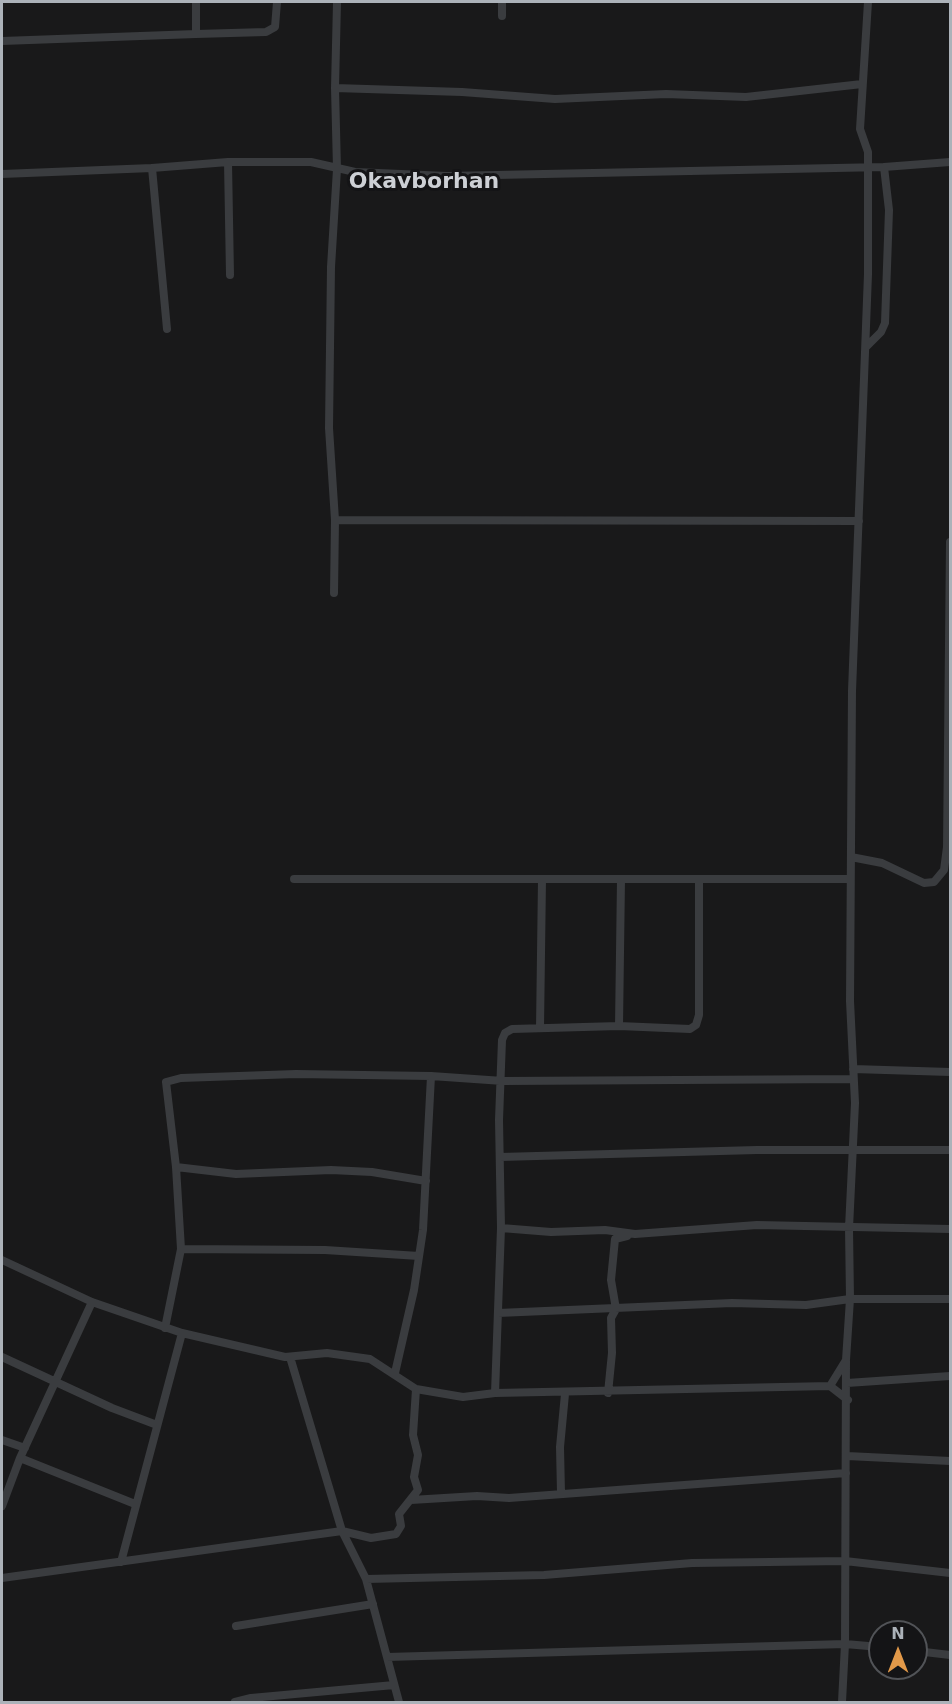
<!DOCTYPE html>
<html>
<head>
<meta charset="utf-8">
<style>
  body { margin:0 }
  #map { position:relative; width:952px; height:1704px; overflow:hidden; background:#19191a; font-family:"DejaVu Sans",sans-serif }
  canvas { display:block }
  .frame { position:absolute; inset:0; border:3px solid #acb2b9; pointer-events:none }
  .north { position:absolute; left:868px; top:1620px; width:60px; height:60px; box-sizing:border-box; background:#141416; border:2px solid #515357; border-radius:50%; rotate:0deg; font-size:16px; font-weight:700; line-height:24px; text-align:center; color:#acb2b9 }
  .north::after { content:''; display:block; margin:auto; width:21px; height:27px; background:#e29949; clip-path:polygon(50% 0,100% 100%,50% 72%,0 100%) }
</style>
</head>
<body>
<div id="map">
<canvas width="952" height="1704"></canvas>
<div class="frame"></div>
<div class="north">N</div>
</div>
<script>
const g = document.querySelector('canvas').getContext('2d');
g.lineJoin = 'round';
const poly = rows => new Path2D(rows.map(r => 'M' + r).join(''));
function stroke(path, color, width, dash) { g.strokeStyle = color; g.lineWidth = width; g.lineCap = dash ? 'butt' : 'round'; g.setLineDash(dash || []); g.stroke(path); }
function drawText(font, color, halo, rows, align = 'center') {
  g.font = font + ' "DejaVu Sans",sans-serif'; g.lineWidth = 6; g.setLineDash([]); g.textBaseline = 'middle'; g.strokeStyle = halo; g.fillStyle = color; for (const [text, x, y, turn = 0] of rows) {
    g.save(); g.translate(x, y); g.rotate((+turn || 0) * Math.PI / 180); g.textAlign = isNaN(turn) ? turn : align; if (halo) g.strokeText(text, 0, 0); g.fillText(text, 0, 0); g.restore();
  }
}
stroke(poly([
  [502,16,502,2],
  [196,34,266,32,275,27,277,2],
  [2,41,196,34,196,2],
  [335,88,337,2],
  [228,162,230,275],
  [152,168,167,329],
  [2,174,152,168,228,162,311,162,355,172,447,176,884,167,950,162],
  [866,347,881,332,885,323,889,210,884,167],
  [335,520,859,521],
  [334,593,335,520,329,428,331,267,337,169,335,88,462,92,555,99,666,94,746,97,862,84],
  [851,857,882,863,924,883,934,882,944,870,947,847,950,542],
  [294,879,850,879],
  [619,1026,621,879],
  [540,1028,542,879],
  [853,1069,950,1072],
  [500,1157,757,1150,950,1150],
  [176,1167,236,1174,331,1170,372,1172,426,1181],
  [501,1228,551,1232,605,1230,635,1234,757,1225,950,1229],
  [181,1249,325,1250,419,1256],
  [2,1260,92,1302,182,1333,285,1357,327,1353,370,1359,416,1389,463,1397,495,1393,830,1386,846,1360,850,1299,849,1228,855,1103,850,1001,852,691,868,274,868,152,860,129,868,2],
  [498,1313,732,1303,806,1305,850,1299,950,1299],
  [165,1328,181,1249,176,1167,166,1082,181,1078,296,1074,431,1076,503,1081,853,1079],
  [2,1357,112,1408,157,1425],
  [290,1357,342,1531,366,1579,399,1702],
  [395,1373,414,1290,423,1230,431,1076],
  [847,1383,950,1376],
  [830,1386,848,1400],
  [495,1393,501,1228,499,1120,502,1040,505,1033,512,1029,619,1026,690,1029,696,1025,699,1015,699,879],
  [608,1393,612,1353,611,1318,616,1309,611,1280,615,1239,627,1236],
  [2,1440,25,1448],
  [847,1456,950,1461],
  [20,1458,135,1504],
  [561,1493,560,1447,565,1394],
  [411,1500,477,1496,509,1498,846,1473],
  [2,1506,20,1458,92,1302],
  [121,1562,182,1333],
  [2,1578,342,1531,371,1538,396,1534,401,1526,399,1514,418,1490,414,1477,418,1455,413,1435,416,1389],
  [366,1579,544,1575,692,1563,845,1561,950,1573],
  [236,1626,373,1604],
  [916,1651,950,1655],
  [387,1657,845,1644,880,1647],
  [235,1702,251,1698,394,1685],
  [842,1702,845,1644,846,1361]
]), '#3a3c3f', 8);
drawText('bold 22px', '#cdd0d5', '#141416', [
  ["Okavborhan",424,182]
]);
</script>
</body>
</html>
